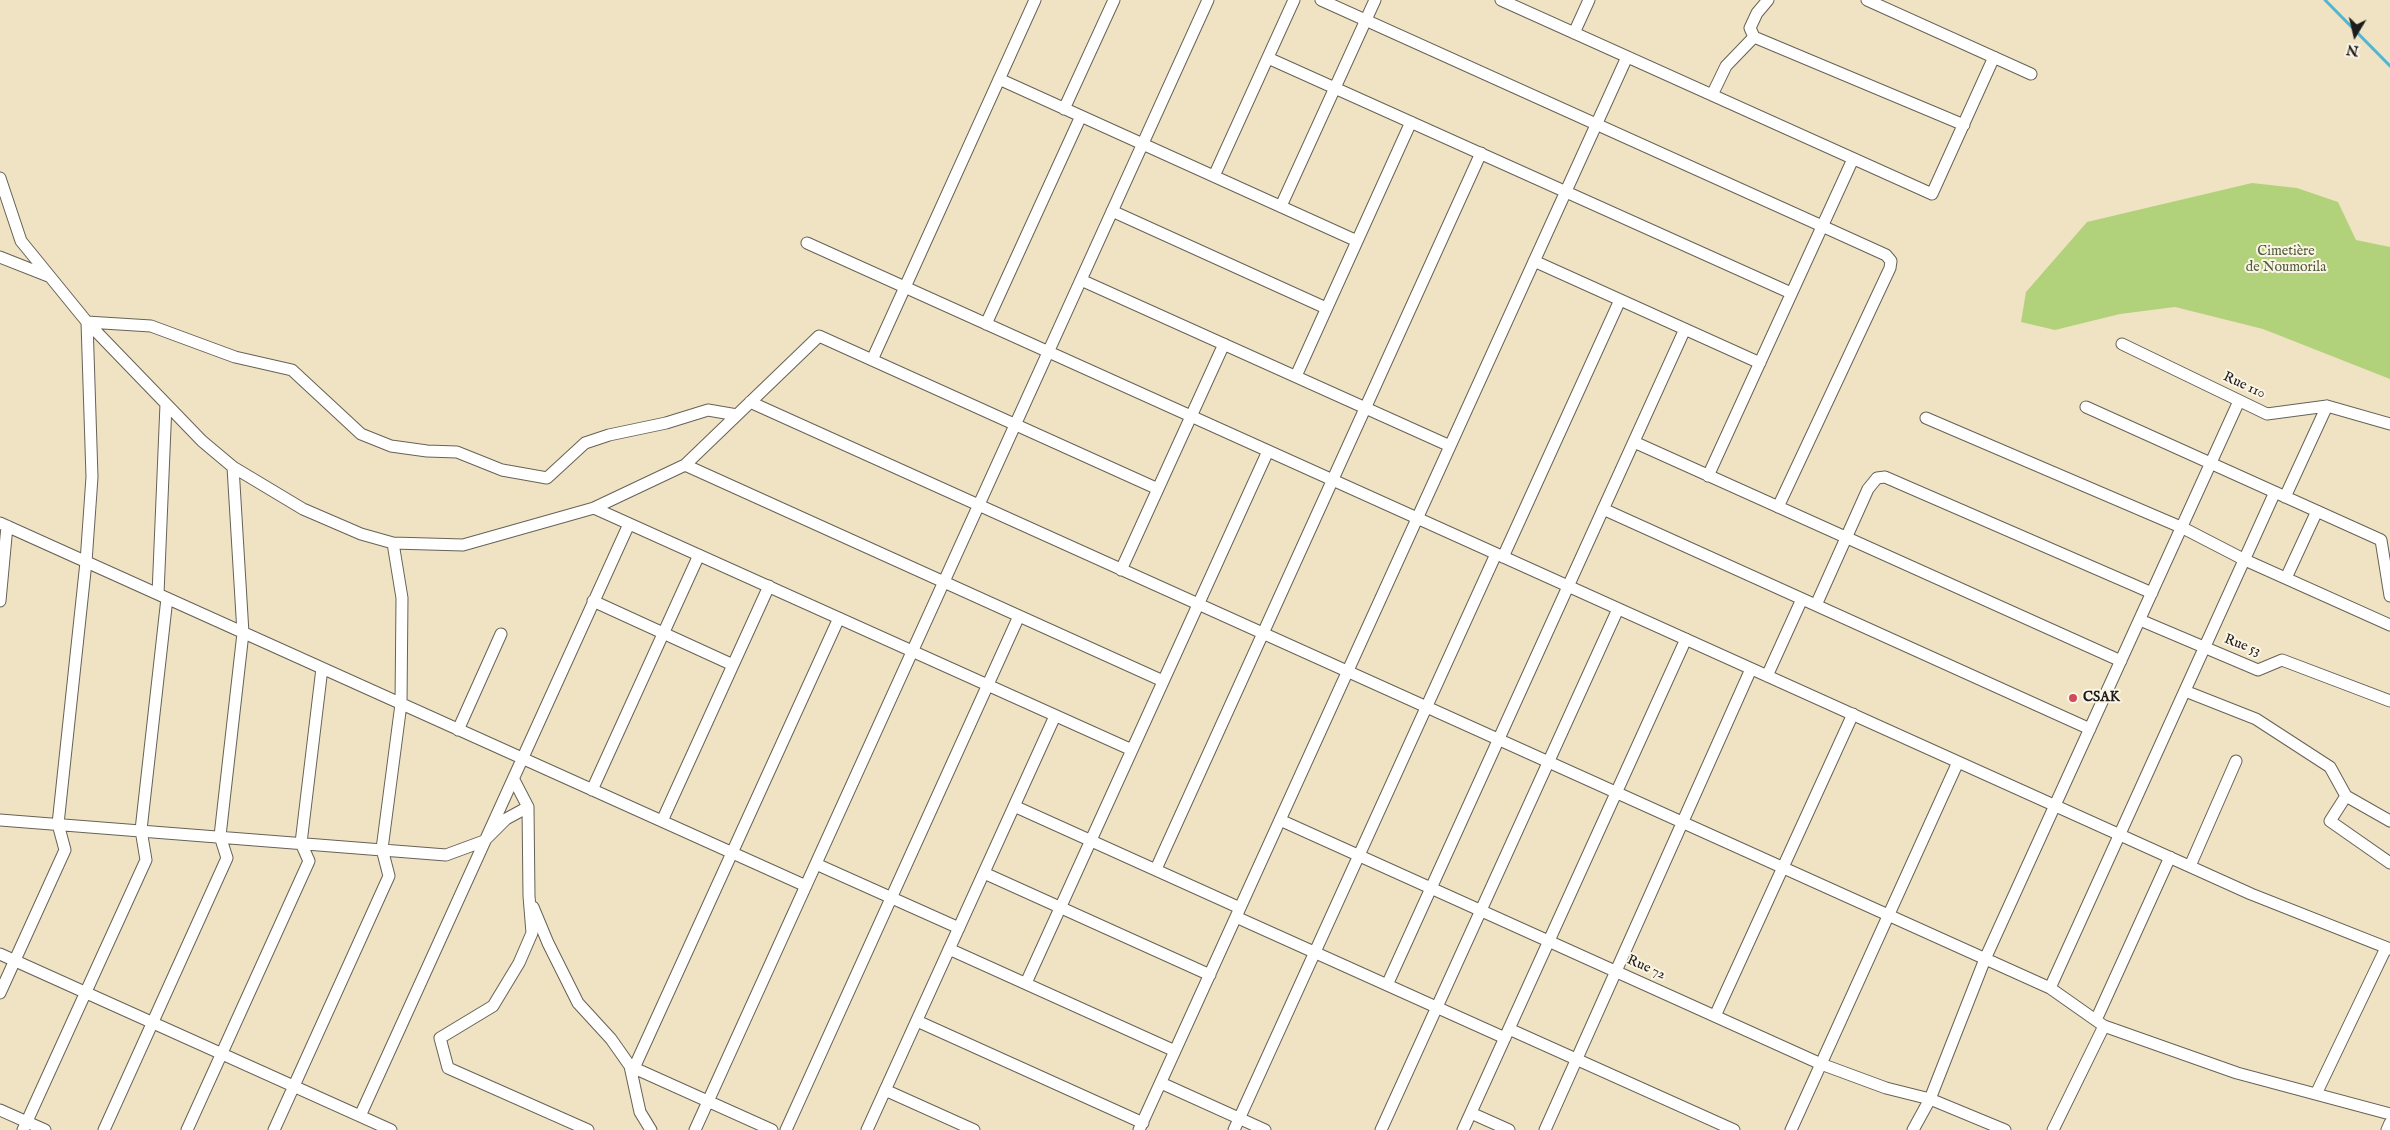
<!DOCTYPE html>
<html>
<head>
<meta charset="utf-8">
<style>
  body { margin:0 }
  #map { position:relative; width:2390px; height:1130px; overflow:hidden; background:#f0e3c3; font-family:"IM FELL English",serif }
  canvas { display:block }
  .north { position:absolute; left:2330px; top:10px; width:50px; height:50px; -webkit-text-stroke:4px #fcf5e5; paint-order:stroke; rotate:189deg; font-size:14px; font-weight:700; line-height:20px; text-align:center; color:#1c1c1c }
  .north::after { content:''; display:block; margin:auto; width:18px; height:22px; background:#1c1c1c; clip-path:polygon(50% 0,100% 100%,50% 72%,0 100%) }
</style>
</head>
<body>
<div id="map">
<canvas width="2390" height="1130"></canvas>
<div class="north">N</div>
</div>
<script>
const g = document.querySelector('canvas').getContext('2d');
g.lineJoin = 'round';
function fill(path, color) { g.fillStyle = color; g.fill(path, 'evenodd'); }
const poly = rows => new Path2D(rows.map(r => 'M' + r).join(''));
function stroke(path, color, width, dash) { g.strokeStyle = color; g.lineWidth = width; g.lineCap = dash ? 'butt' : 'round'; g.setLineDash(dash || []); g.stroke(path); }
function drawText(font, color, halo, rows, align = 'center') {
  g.font = font + ' "IM FELL English",serif'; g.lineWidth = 4; g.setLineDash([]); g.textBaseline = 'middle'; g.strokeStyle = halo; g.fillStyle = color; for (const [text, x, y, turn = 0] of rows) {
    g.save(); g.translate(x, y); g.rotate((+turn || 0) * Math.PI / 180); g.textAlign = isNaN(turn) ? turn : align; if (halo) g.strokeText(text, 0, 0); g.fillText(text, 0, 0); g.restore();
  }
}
fill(poly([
  [2252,183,2297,188,2338,202,2356,240,2390,247,2390,379,2263,329,2175,307,2120,314,2055,330,2021,322,2026,292,2087,222]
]), '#b1d27a');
stroke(poly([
  [2325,0,2390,66]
]), '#52b6d1', 3);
const minor = poly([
  [1321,0,1822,226,1886,255,1891,261,1890,268,1778,507],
  [1501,0,1932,194,1994,57],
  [1768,0,1757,13,1750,28,1754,37,1964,125],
  [1867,0,2031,74],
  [1574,33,1589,0],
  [1268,58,1791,293],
  [999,79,1357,241],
  [1712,95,1726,66,1754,37],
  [1064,109,1114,0],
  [1214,176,1294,0],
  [0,178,21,241,87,322,202,441,233,467,303,509,361,534,393,543,463,545,594,508,685,465,819,336,1158,489],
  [1281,206,1375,0],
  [1112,211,1326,308],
  [807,243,2251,894,2390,949],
  [0,257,48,276],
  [1534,261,1760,363],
  [1081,280,1450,446],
  [986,324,1081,116],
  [2122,344,2267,414,2327,406,2390,424],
  [872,360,1035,0],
  [1296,376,1411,122],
  [750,402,2050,988,2104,1026,2237,1073,2390,1114],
  [2086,407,2381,540,2390,596],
  [1926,418,2183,528,2245,560,2390,625],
  [1634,442,2121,661],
  [685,465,1163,681],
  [1708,476,1853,159],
  [2285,497,2327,406],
  [594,508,1132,750],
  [1603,509,2090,729],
  [0,523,806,886],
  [1503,557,1620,300],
  [1121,570,1224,344],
  [2286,578,2317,511],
  [158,594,166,404],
  [0,601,7,526],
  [593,601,733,665],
  [1816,605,1868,489,1877,478,1885,477,2152,593],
  [2140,620,2258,670,2282,660,2390,701],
  [1767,676,1802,599],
  [2185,691,2256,719,2330,767,2346,796,2390,821],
  [458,730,501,634],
  [514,780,528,807,529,896,532,933,519,963,493,1006,440,1038,448,1068,588,1130],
  [592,790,699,555],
  [2346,796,2330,821,2390,863],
  [1014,806,1240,908],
  [0,820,446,855,484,841,506,819,528,807],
  [1280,820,1821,1064,1886,1088,1930,1099,2005,1130],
  [662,821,769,586],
  [816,864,959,928],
  [2190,866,2236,761],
  [1156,869,1481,153],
  [984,873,1210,975],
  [533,907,548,943,578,1003,611,1039,630,1066,640,1112,651,1130],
  [1236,917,1505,1038],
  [949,949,1175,1051],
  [0,954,391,1130],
  [1026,983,1268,451],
  [1387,985,1685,329],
  [2050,988,2275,492],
  [0,993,65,850,58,824,86,562,92,477,87,322,151,326,235,357,292,370,361,434,391,446,427,451,457,452,502,470,547,478,585,443,609,435,666,423,708,410,737,415],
  [1715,1016,1853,714],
  [2096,1020,2170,857],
  [917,1021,1143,1123],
  [1509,1029,1734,1130],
  [1161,1083,1265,1130],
  [885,1090,974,1130],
  [2316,1094,2386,948],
  [0,1110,45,1130],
  [1471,1113,1509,1130],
  [360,1116,629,524],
  [23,1130,146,860,141,830,167,598],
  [104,1130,227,858,220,836,243,633,233,467],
  [187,1130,309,861,301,843,322,668],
  [274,1130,389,876,382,849,401,704,402,598,393,543],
  [695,1130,1208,0],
  [772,1130,634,1068,839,618],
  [786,1130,1019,616],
  [867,1130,1055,716],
  [1139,1130,1627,57],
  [1234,1130,1496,554],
  [1381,1130,1618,609],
  [1463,1130,1686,639],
  [1545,1130,1751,669],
  [1791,1130,1958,762],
  [1913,1130,1930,1099,1985,959,2239,401],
  [2053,1130,2104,1026],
  [2387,1130,2390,1123]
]);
stroke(minor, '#666256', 13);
stroke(minor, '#fff', 11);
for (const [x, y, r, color] of [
  [2073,698,5,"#d1495b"]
]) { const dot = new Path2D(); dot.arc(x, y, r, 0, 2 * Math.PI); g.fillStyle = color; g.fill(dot); stroke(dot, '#fcf5e5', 2); }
drawText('14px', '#505c3d', '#fcf5e5', [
  ["Cimetière",2286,252],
  ["de Noumorila",2286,268]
]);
drawText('14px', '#1c1c1c', '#fcf5e5', [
  ["Rue 110",2244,386,25],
  ["Rue 53",2242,646,21],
  ["Rue 72",1646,968,24]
]);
drawText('bold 14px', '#1c1c1c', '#fcf5e5', [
  ["CSAK",2083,698]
], 'left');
</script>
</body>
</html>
